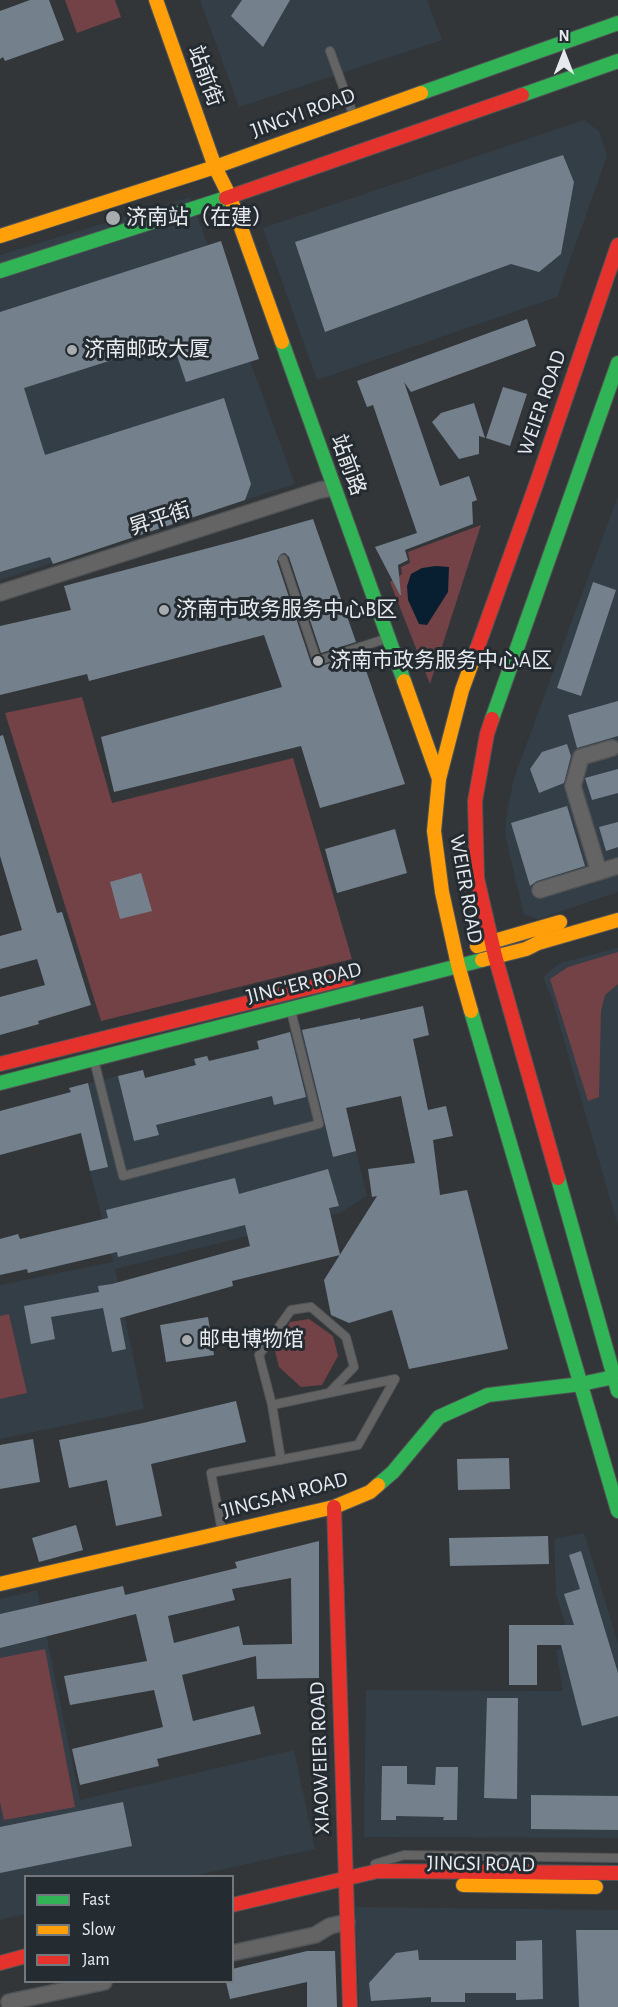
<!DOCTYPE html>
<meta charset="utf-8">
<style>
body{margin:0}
#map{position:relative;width:618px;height:2007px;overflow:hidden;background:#323639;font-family:"Alegreya Sans",sans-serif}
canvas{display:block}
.legend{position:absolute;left:24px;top:1875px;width:210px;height:108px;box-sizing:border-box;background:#252c31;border:2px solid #73787d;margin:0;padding:8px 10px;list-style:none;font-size:18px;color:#e7ebef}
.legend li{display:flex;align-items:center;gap:12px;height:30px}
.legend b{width:30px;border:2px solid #73787d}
.north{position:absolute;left:534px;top:24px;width:60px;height:60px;-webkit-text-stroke:4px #252c31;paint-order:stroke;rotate:0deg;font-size:16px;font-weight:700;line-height:24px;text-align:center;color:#e7ebef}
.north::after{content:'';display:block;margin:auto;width:21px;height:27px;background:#e7ebef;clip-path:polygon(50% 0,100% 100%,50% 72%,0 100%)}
</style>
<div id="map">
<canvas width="618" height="2007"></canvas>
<ul class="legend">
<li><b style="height:8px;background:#30b455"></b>Fast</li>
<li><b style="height:8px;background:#ff9f0a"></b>Slow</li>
<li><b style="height:8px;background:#e5322d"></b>Jam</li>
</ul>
<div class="north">N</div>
</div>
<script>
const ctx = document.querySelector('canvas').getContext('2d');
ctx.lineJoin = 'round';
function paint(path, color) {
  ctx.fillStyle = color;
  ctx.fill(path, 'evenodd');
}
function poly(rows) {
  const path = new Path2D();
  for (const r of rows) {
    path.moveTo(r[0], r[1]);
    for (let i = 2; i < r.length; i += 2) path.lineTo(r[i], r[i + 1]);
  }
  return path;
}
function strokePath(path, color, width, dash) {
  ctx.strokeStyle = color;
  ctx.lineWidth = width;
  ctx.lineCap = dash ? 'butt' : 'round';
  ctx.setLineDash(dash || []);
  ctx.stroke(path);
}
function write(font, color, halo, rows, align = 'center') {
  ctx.font = font + ' "Alegreya Sans","Noto Sans SC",sans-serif';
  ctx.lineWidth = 6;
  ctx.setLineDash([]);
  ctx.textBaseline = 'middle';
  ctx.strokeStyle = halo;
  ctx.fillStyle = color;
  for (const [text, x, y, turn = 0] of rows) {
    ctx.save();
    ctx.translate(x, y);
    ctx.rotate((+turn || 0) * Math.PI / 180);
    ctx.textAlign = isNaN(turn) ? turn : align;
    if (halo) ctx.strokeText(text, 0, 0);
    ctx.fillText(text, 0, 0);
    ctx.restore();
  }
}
paint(poly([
 [200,0,427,0,442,40,239,107],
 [584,120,599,131,607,156,557,297,317,380,263,228],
 [190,197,295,484,0,580,0,255],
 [618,496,618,892,538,919,524,915,505,835,507,812,514,778],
 [618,948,618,1226,552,999,543,977,560,963],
 [326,1024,367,1196,340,1213,115,1269,144,1409,0,1439,0,1285,113,1262,69,1088,125,1074,126,1076,139,1073,138,1071,143,1070,145,1078,195,1066,194,1059,207,1056,209,1061,259,1049,257,1041,276,1039,276,1036],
 [584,1533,618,1643,618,1838,364,1837,366,1690,563,1691,556,1650,571,1644,556,1594,554,1539],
 [37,1590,80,1800,294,1750,315,1849,193,1876,26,1876,25,1914,0,1920,0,1599],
 [355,1907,618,1910,618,2007,359,2007]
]), '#333e47');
paint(poly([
 [65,0,115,0,121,17,77,33],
 [481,525,430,684,390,582,402,574,401,567,410,563,408,552],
 [82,697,112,803,293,758,352,959,101,1021,5,713],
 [618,952,618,984,605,995,601,1011,599,1097,588,1101,550,979,568,967],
 [9,1314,27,1393,0,1399,0,1316],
 [309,1319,333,1336,338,1356,322,1385,301,1387,279,1367,275,1351,290,1322],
 [45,1649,75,1807,4,1820,0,1802,0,1658]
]), '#734246');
paint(poly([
 [436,566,449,567,448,592,427,625,419,624,408,600,407,586,411,574,422,568]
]), '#081f31');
paint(poly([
 [30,0,49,0,64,40,5,61,3,57,0,59,0,11],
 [242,0,290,0,263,47,231,16],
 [563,155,574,182,561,254,539,272,511,264,325,332,295,242],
 [221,241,259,359,186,382,172,341,24,388,45,455,224,398,251,484,245,500,53,564,50,557,0,572,0,312],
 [527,319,536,346,411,392,404,382,440,486,469,476,477,500,472,502,473,524,405,550,408,560,398,565,401,595,400,595,375,547,417,533,373,405,367,407,357,381],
 [503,387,527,394,510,446,486,438],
 [474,403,485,438,479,436,479,454,459,459,432,422,441,413],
 [313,519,356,642,321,653,289,557,285,553,281,554,277,561,311,663,313,666,319,667,360,653,405,784,320,808,301,746,114,792,101,737,282,687,264,635,89,681,87,674,0,695,0,626,71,610,64,586,239,540],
 [593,582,616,590,581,696,557,688],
 [618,701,618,736,577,748,568,715],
 [3,735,57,913,62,912,91,1005,38,1021,39,1024,0,1035,0,997,45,985,37,959,0,969,0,936,22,930,0,856,0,736],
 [567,744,571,756,564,783,539,793,530,769,542,752],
 [618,769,618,793,592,800,585,778],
 [567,806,585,866,537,881,530,886,511,823],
 [618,822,618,847,606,851,599,827],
 [395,829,407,873,337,893,325,849],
 [141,873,152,911,120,919,110,882],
 [423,1006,429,1035,413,1039,428,1110,446,1106,453,1136,433,1140,440,1195,467,1190,508,1349,409,1369,392,1310,349,1323,331,1315,324,1280,377,1196,372,1197,368,1169,415,1163,401,1096,346,1108,356,1151,333,1157,302,1030,360,1018,360,1020],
 [290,1032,306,1097,274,1105,272,1096,156,1125,159,1135,134,1141,118,1076,143,1070,145,1078,196,1065,194,1059,207,1056,209,1061,259,1049,257,1041],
 [88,1083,108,1167,90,1171,81,1133,0,1155,0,1111,71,1092,69,1088],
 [328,1169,339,1206,329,1208,340,1255,232,1281,233,1286,120,1318,126,1349,112,1352,103,1308,51,1317,55,1339,31,1344,24,1306,99,1292,98,1286,112,1284,250,1246,245,1225,118,1257,117,1252,28,1273,27,1269,0,1275,0,1239,18,1234,20,1239,108,1218,106,1210,235,1178,239,1194],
 [208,1317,214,1355,166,1362,160,1325],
 [236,1401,246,1442,151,1464,162,1516,116,1526,107,1480,69,1488,59,1440,143,1423],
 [33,1439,40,1482,0,1489,0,1445],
 [509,1458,510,1489,458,1490,457,1459],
 [76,1525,83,1550,39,1562,32,1538],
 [548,1536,549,1564,450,1566,449,1538],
 [319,1541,319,1678,257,1679,256,1656,182,1675,193,1721,254,1706,261,1734,157,1759,159,1766,80,1785,72,1749,163,1727,154,1690,70,1705,64,1676,147,1661,136,1614,0,1648,0,1614,123,1586,125,1595,237,1568,235,1562],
 [291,1578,292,1644,243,1645,239,1626,174,1643,168,1616,235,1600,232,1589],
 [581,1551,618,1673,618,1716,582,1726,561,1645,537,1645,537,1685,509,1685,509,1625,574,1625,564,1594,580,1589,569,1555],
 [487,1698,518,1698,517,1799,484,1798],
 [382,1766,407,1766,407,1784,435,1785,436,1767,458,1767,457,1820,443,1820,444,1817,396,1816,396,1820,381,1820],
 [531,1795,618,1796,618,1830,531,1829],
 [123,1802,132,1846,0,1873,0,1827],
 [576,1930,618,1930,618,2007,579,2007],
 [542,1940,543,1999,516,2000,516,1993,465,1993,465,2002,431,2002,431,1997,371,2001,369,1983,396,1953,418,1950,419,1960,516,1960,516,1941],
 [307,1951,335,1951,337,2007,307,2007,307,1982,230,1999,226,1982,232,1982,232,1969]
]), '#74818d');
const lane = poly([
 [330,51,353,114],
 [283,559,317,661,388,638],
 [94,1060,123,1176,319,1124,291,1011],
 [281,1460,272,1405,259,1355,291,1310,311,1307,346,1337,354,1367,329,1393],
 [222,1531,211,1473,358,1445,395,1379,272,1405],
 [375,1864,404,1855,618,1858]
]);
const street = poly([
 [0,593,320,490,333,488],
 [599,872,573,786,581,757,612,748],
 [540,890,618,866],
 [232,1953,315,1935,330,1926,347,1922],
 [10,2007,9,2002,104,1982]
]);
const fast = poly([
 [421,93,618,23],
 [522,95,618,61],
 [0,271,226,198],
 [282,342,404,681],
 [492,719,618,363],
 [471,1011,618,1511],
 [0,1083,482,960],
 [558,1178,618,1391],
 [378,1485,393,1472,439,1417,488,1395,581,1384,618,1376]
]);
const slow = poly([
 [156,0,215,167,230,197,282,342],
 [0,236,215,167,421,93],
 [404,681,439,779],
 [477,946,560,922],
 [482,960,526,949,538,943,618,920],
 [471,1011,458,965,442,892,434,831,439,779,462,690,477,649],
 [0,1584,334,1507,370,1492,378,1485],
 [463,1885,596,1887]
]);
const jam = poly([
 [226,198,522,95],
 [477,649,537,482,618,245],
 [492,719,487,734,475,801,477,878,495,956,558,1178],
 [0,1064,348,978],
 [334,1507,350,2007],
 [232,1905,378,1871,618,1873],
 [0,1963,26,1956]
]);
strokePath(lane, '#505355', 10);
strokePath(street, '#505355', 18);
strokePath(fast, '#505355', 16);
strokePath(slow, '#505355', 16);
strokePath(jam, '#505355', 16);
strokePath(lane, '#646464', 8);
strokePath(street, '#646464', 15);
strokePath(fast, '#30b455', 14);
strokePath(slow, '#ff9f0a', 14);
strokePath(jam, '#e5322d', 14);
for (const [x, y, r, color] of [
 [113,218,8,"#a8acaf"],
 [72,350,6,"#a8acaf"],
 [164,610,6,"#a8acaf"],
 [318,661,6,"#a8acaf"],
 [187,1340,6,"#a8acaf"]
]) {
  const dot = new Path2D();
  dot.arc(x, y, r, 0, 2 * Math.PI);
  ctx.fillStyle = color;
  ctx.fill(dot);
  strokePath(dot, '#252c31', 2);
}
write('21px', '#e7ebef', '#252c31', [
 ["站前街",205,76,70],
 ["JINGYI ROAD",303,113,-20],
 ["WEIER ROAD",542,403,-71],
 ["站前路",348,465,70],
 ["昇平街",160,519,-18],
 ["WEIER ROAD",466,889,80],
 ["JING'ER ROAD",304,983,-14],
 ["JINGSAN ROAD",285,1495,-15],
 ["XIAOWEIER ROAD",320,1758,-92],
 ["JINGSI ROAD",481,1864,1]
]);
write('21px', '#e7ebef', '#252c31', [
 ["济南站（在建）",126,218],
 ["济南邮政大厦",84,350],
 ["济南市政务服务中心B区",176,610],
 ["济南市政务服务中心A区",330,661],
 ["邮电博物馆",199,1340]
], 'left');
</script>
